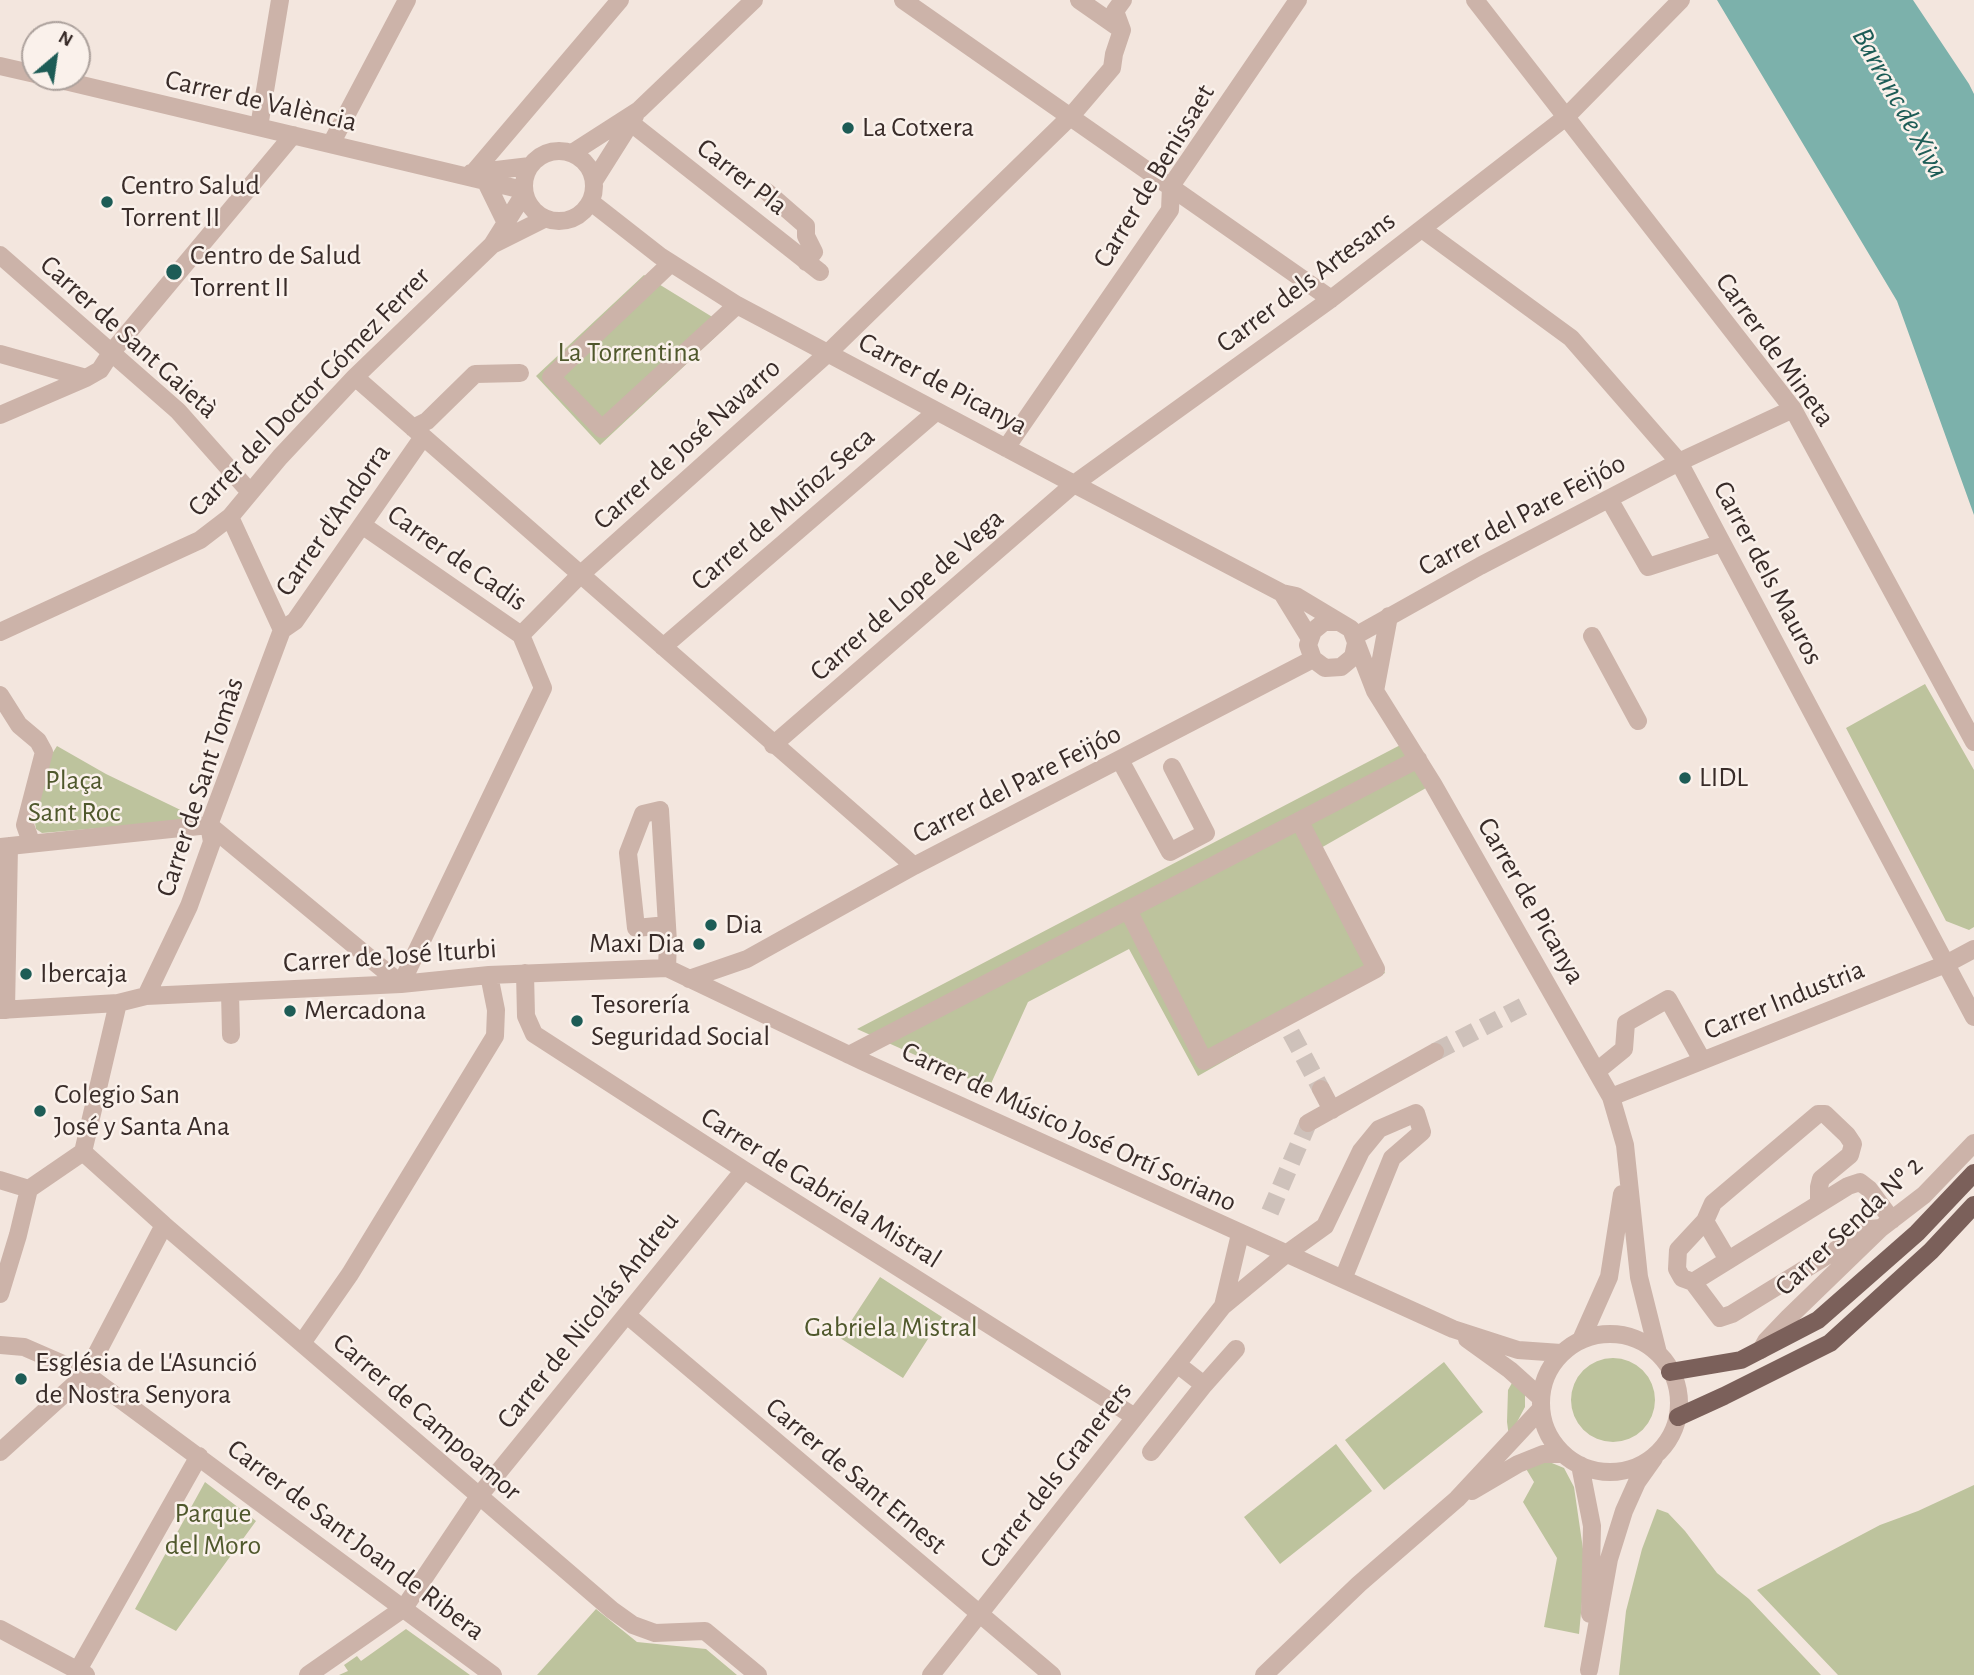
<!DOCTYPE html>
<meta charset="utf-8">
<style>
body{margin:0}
#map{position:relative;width:1974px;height:1675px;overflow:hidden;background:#f3e6de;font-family:"Alegreya Sans",sans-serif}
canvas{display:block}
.north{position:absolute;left:21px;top:21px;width:70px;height:70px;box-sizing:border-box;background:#faf1eb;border:2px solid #ada29d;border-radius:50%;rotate:29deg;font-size:19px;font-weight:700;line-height:28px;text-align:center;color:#392c29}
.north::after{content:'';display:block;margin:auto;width:24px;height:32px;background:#1d5c56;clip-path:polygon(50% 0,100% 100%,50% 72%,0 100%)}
</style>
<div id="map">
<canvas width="1974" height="1675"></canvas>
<div class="north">N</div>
</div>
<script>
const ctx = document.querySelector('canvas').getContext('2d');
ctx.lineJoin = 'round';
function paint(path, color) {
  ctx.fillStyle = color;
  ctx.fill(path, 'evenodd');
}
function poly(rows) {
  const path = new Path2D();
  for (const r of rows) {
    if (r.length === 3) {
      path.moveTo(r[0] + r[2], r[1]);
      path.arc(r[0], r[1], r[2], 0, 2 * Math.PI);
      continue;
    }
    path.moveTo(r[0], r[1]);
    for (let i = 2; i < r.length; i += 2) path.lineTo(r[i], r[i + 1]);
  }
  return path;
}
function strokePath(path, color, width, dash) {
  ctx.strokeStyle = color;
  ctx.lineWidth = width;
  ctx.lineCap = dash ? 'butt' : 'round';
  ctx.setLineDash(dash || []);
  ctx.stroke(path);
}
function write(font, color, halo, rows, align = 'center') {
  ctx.font = font + ' "Alegreya Sans",sans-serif';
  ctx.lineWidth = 5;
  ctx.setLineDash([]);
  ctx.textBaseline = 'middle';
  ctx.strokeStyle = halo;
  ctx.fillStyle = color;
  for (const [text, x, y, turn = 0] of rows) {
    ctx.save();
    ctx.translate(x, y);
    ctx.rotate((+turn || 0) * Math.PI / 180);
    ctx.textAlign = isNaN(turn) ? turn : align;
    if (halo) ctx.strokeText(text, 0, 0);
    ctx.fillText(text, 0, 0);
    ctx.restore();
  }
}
paint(poly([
 [644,275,727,326,600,445,536,376],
 [1925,684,1974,770,1974,927,1969,930,1946,921,1846,728],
 [1408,741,1433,784,1319,849,1385,973,1309,1013,1198,1076,1129,949,1028,1002,989,1088,857,1029],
 [57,746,106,774,193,816,193,820,42,833,36,829,34,817,50,757],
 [880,1277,942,1317,903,1378,840,1338],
 [1613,1400,42],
 [1444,1362,1483,1412,1384,1490,1345,1440],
 [1512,1383,1525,1393,1525,1407,1509,1437,1507,1422,1508,1390],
 [1336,1444,1372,1491,1280,1564,1244,1517],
 [1547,1461,1564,1468,1574,1487,1583,1549,1583,1591,1579,1634,1544,1627,1557,1558,1523,1502,1534,1482,1525,1467],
 [205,1482,256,1521,176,1631,135,1609],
 [1974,1485,1974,1675,1838,1675,1757,1590,1880,1525,1918,1511],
 [1657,1509,1668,1513,1685,1531,1717,1573,1749,1599,1821,1675,1619,1675,1626,1611,1642,1549],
 [596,1609,637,1642,706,1649,737,1675,537,1675],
 [406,1629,470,1675,339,1675,348,1671,344,1665,357,1656,361,1661]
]), '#bdc39d');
paint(poly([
 [1717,0,1913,0,1969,84,1974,94,1974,515,1897,301]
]), '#7cb1ab');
strokePath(poly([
 [1291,1033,1321,1089],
 [1435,1052,1530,1003],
 [1270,1212,1308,1123]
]), '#cec1ba', 18, [18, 9]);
strokePath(poly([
 [903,0,1331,299],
 [1079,0,1122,30],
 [1475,0,1793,409,1974,742],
 [0,66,35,74],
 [48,77,523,190],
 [631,123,820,272],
 [259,127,280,0],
 [331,144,407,0],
 [559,186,35],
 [572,153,639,110,754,0],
 [471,173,530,166],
 [473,173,620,0],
 [485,180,506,223],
 [594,181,635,116],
 [767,192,806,226,806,236,814,252,806,262],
 [591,202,660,256,737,305,1074,484,1282,593,1296,596,1351,629,1375,691,1433,784,1611,1097,1625,1145,1639,1277,1658,1353],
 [1422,229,1571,338,1679,462,1974,1017],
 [492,245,544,219],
 [0,255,178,411,249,491],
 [671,263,551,377,602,429,737,305],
 [0,354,86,378],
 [355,377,914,866],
 [0,415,86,378,100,370,111,353,293,135],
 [413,428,427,421,475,374,520,373],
 [1006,448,1170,210,1171,186,1298,0],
 [1609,499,1648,567,1722,543],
 [362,525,521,635],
 [1282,593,1309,637],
 [1339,622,1324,622,1313,631,1308,645,1313,659,1325,668,1341,667,1353,657,1356,643],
 [282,630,295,621,423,437],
 [0,632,200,540,230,517,280,457,355,377,492,245,524,194],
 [1355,636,1480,566,1679,462,1793,409],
 [1592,636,1638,721],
 [663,647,937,411],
 [1375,691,1389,616],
 [0,695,19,725,38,741,44,752,25,825,31,842],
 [773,745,1074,484,1331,299,1566,117,1681,0],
 [1120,760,1170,852,1206,833,1172,767],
 [0,847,209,825,401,984,543,688,521,635,580,575,828,353,1071,116,1112,68,1114,54,1122,30,1115,11,1123,0],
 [1129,912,1204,1061,1376,969,1300,822],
 [667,925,636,928,628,853,643,814,660,810,668,942,667,968],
 [525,973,526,1016,534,1034,744,1170,1135,1417],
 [689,979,747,959,914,866,1313,659],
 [230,992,231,1035],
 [146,996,189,906,212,842,209,825,282,630,230,517],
 [0,1010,118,1003,146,996,401,984,489,975,667,968,864,1062,1453,1329,1518,1350,1561,1353],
 [6,1010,9,846],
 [849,1055,1418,759],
 [1597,1071,1624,1049,1626,1023,1668,999,1702,1060],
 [1321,1089,1332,1110],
 [1611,1097,1946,964,1974,949],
 [1308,1123,1435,1052],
 [83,1152,164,1225,612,1610,633,1625,655,1633,705,1631,758,1675],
 [0,1180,29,1189],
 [1705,1221,1713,1203,1818,1114,1825,1114,1847,1135,1853,1144,1850,1155,1821,1179,1819,1187,1819,1204],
 [1881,1228,1870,1229,1732,1314,1720,1318,1693,1282,1848,1186,1860,1182,1869,1189,1892,1220],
 [1693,1282,1682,1278,1677,1269,1678,1250,1705,1221,1728,1260],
 [0,1294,18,1235,29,1189,83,1152,118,1003],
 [1223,1306,1240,1234],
 [627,1315,1052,1675],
 [1610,1403,69],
 [1467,1339,1510,1370,1540,1397],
 [1581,1340,1609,1277,1622,1194],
 [302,1343,350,1274,495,1036,496,1010,489,975],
 [0,1345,24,1347,86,1374,493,1675],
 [1761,1350,1766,1341,1788,1318,1881,1228,1924,1195,1974,1143],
 [1177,1364,1204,1385],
 [0,1452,86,1374,164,1225],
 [1151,1452,1204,1385,1236,1349],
 [1580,1465,1592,1526,1590,1614],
 [1472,1491,1518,1464,1543,1454,1563,1454],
 [0,1629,86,1675],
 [78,1670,199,1456],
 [1589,1670,1609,1559,1624,1511,1637,1482,1654,1458],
 [308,1675,404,1608,479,1496,744,1170],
 [931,1675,1223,1306,1286,1254,1325,1226,1361,1151,1379,1129,1416,1113,1422,1132,1392,1158,1343,1279],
 [1264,1675,1359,1584,1457,1499,1540,1410]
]), '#ccb3a9', 18);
strokePath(poly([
 [1670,1372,1741,1360,1818,1320,1917,1233,1974,1173],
 [1678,1417,1724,1396,1830,1343,1931,1251,1974,1205]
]), '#7b605a', 18);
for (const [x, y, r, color] of [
 [848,128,7,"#1d5c56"],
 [107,202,7,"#1d5c56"],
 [174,272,9,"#1d5c56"],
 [1685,778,7,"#1d5c56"],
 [711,925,7,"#1d5c56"],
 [699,944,7,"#1d5c56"],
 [26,974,7,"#1d5c56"],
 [290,1011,7,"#1d5c56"],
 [577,1021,7,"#1d5c56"],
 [40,1111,7,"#1d5c56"],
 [21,1379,7,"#1d5c56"]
]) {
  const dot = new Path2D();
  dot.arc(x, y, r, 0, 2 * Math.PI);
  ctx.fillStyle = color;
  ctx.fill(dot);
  strokePath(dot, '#faf1eb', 2.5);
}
write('28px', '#392c29', '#faf1eb', [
 ["Carrer de València",261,101,13],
 ["Carrer de Benissaet",1154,176,-59],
 ["Carrer Pla",742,177,38],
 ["Carrer dels Artesans",1306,282,-37],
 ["Carrer de Sant Gaietà",129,337,42],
 ["Carrer de Mineta",1775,350,54],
 ["Carrer de Picanya",943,384,28],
 ["Carrer del Doctor Gómez Ferrer",309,392,-46],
 ["Carrer de José Navarro",687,444,-42],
 ["Carrer de Muñoz Seca",783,509,-41],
 ["Carrer del Pare Feijóo",1522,515,-28],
 ["Carrer d'Andorra",333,520,-55],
 ["Carrer de Cadis",457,558,35],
 ["Carrer dels Mauros",1768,573,62],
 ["Carrer de Lope de Vega",907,595,-41],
 ["Carrer del Pare Feijóo",1017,784,-27],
 ["Carrer de Sant Tomàs",200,787,-72],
 ["Carrer de Picanya",1531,901,60],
 ["Carrer de José Iturbi",390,956,-4],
 ["Carrer Industria",1784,1000,-22],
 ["Carrer de Músico José Ortí Soriano",1069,1127,25],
 ["Carrer de Gabriela Mistral",821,1188,32],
 ["Carrer Senda Nº 2",1849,1226,-43],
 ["Carrer de Nicolás Andreu",588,1320,-51],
 ["Carrer de Campoamor",427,1417,41],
 ["Carrer dels Granerers",1056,1475,-52],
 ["Carrer de Sant Ernest",856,1476,40],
 ["Carrer de Sant Joan de Ribera",356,1540,37]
]);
write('28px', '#392c29', '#faf1eb', [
 ["La Cotxera",862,128],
 ["Centro Salud",121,186],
 ["Torrent II",121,218],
 ["Centro de Salud",190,256],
 ["Torrent II",190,288],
 ["LIDL",1699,778],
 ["Dia",725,925],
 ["Maxi Dia",685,944,"right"],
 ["Ibercaja",40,974],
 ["Tesorería",591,1005],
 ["Seguridad Social",591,1037],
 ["Mercadona",304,1011],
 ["Colegio San",54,1095],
 ["José y Santa Ana",54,1127],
 ["Església de L'Asunció",35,1363],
 ["de Nostra Senyora",35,1395]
], 'left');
write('28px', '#4f582c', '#faf1eb', [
 ["La Torrentina",629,353],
 ["Plaça",74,781],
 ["Sant Roc",74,813],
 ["Gabriela Mistral",891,1328],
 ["Parque",213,1514],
 ["del Moro",213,1546]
]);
write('italic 30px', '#1d5c56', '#faf1eb', [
 ["Barranc de Xiva",1900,103,61]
]);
</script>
